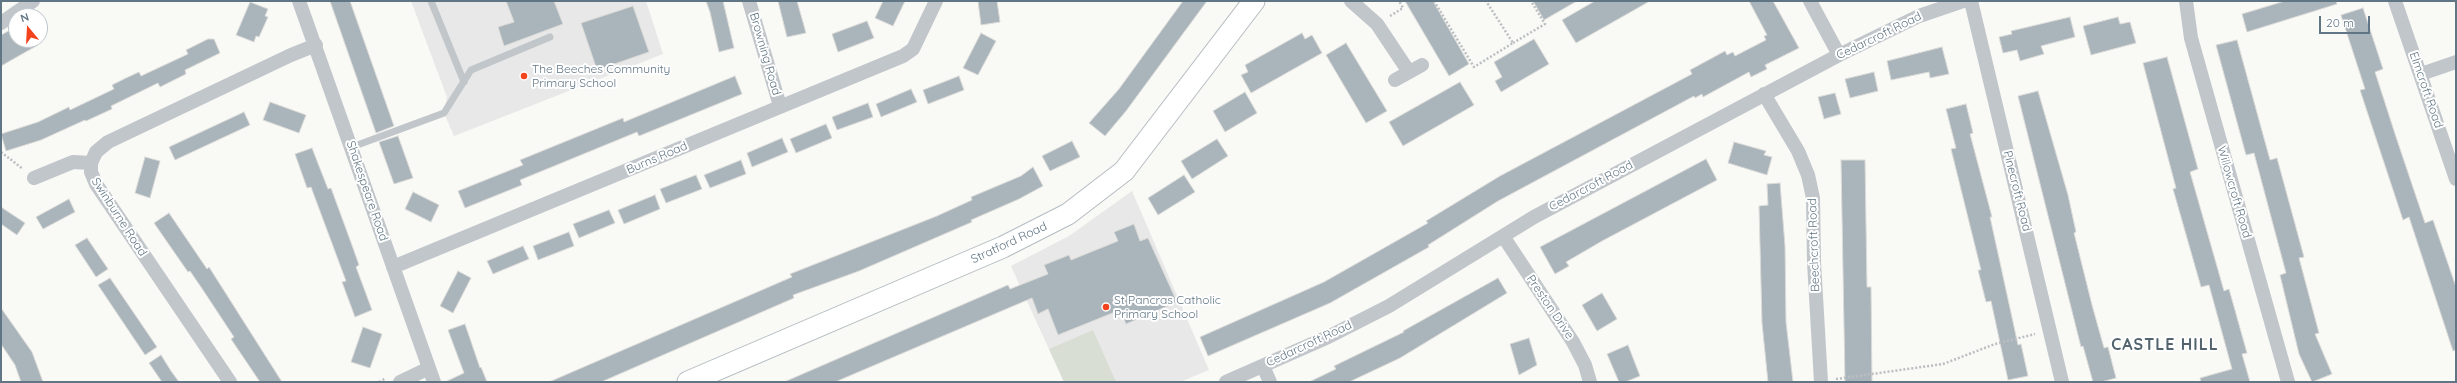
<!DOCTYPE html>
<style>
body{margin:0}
#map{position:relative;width:2457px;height:383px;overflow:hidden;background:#f9f9f6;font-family:Quicksand,sans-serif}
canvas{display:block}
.frame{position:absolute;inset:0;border:2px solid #617684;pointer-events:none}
.north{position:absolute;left:8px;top:8px;width:40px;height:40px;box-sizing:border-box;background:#fff;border:1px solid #c0c8ce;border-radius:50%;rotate:342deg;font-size:11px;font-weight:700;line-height:16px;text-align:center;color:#617684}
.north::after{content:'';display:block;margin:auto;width:14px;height:18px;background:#f3431c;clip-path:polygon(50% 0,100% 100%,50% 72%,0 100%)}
.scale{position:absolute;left:2319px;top:16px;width:51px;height:18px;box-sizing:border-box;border:2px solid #617684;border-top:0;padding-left:5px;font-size:12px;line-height:14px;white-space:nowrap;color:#617684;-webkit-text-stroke:3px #fff;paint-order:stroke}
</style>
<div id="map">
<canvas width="2457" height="383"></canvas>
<div class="frame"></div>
<div class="north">N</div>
<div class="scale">20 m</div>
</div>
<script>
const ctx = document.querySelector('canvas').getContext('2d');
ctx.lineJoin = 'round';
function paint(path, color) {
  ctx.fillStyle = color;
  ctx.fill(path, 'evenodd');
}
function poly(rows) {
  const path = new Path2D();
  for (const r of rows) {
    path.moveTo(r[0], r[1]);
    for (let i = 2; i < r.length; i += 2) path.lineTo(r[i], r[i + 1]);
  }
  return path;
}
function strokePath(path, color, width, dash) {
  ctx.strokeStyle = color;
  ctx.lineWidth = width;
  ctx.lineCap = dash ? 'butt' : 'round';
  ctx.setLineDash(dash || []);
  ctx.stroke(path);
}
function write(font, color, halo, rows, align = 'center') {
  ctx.font = font + ' Quicksand,sans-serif';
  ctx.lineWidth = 4;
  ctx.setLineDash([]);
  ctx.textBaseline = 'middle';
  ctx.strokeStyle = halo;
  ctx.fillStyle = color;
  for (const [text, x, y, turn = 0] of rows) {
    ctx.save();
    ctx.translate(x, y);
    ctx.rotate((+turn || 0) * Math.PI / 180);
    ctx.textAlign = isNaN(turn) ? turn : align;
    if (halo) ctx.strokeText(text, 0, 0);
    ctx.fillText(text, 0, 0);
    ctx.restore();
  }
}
paint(poly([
 [411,1,646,1,663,54,454,136,444,113,447,97],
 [1132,191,1209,370,1180,382,1064,382,1011,266,1069,236]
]), '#e7e8e7');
paint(poly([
 [1093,330,1116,382,1064,382,1049,349]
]), '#d9ded5');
const building = poly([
 [330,1,350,1,394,126,376,133,330,1],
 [506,1,554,1,563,24,504,46,498,27,514,22,506,1],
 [706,1,723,1,734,48,719,52,710,12,706,1],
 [778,1,797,1,806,33,787,37,778,1],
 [883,1,905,1,893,26,875,18,883,1],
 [978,1,997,1,1000,22,981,25,978,1],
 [1183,1,1207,1,1126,111,1105,136,1089,123,1119,89,1183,1],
 [1405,1,1433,1,1469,64,1449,76,1405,1],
 [1533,1,1577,1,1544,20,1533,1],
 [1595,1,1650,1,1576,43,1562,20,1595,1],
 [1749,1,1773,1,1799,48,1765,65,1767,69,1751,77,1749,72,1703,97,1702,94,1695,98,1694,96,1498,201,1428,245,1429,247,1330,303,1208,356,1200,337,1324,282,1428,223,1426,221,1500,176,1692,74,1690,70,1725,51,1727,55,1733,52,1735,56,1766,40,1764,36,1767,35,1749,1],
 [2285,1,2336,1,2337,4,2247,32,2242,14,2285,1],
 [250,2,268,9,265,16,268,17,259,37,256,36,254,42,236,35,250,2],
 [633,6,649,52,597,70,581,23,633,6],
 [2363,8,2383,69,2375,72,2396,137,2425,223,2433,220,2456,287,2456,350,2453,351,2409,217,2403,220,2360,90,2365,89,2341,15,2363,8],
 [2070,17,2075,37,2041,46,2044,54,2020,61,2017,50,2003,53,1999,37,2012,34,2011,31,2070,17],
 [2118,17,2120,24,2130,22,2136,43,2091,55,2083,26,2118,17],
 [867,21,874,38,838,52,832,34,867,21],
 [16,27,16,40,37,40,38,45,1,66,1,35,16,27],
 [981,33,996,41,978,75,963,68,981,33],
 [1302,33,1305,39,1312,35,1322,53,1251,93,1241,75,1248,72,1245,65,1302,33],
 [208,39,214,39,220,53,185,70,186,74,160,87,158,83,111,106,112,109,86,121,85,120,41,140,6,151,1,134,38,122,69,107,70,110,114,89,112,85,126,78,139,72,141,76,188,54,186,50,208,39],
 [1534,39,1549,64,1501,92,1495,81,1502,77,1494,62,1534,39],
 [2237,40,2270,160,2277,158,2304,257,2299,258,2319,333,2315,334,2332,374,2312,382,2299,354,2280,275,2286,273,2254,153,2246,155,2216,45,2237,40],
 [1346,43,1387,111,1366,123,1326,55,1346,43],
 [1942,47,1949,74,1930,78,1929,72,1891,80,1887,61,1942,47],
 [2167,57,2198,169,2190,172,2224,291,2229,289,2247,353,2242,354,2250,382,2201,382,2200,378,2232,369,2209,285,2201,287,2173,189,2176,188,2143,63,2167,57],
 [1874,72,1878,91,1850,98,1845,79,1874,72],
 [735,76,742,94,639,136,637,132,520,180,522,185,465,208,458,191,523,165,520,160,623,118,624,122,735,76],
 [959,76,964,90,928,104,923,90,959,76],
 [1460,82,1474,105,1403,146,1389,122,1460,82],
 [911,89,917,102,881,117,876,104,911,89],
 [2038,91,2068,195,2076,232,2074,233,2092,305,2104,348,2108,347,2116,378,2101,382,2093,382,2083,346,2081,347,2018,96,2038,91],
 [1245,92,1257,113,1225,132,1213,111,1245,92],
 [1835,93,1841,114,1824,119,1818,97,1835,93],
 [270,102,306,115,299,133,263,120,270,102],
 [868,103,873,117,837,130,832,117,868,103],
 [1966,104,1973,133,1970,134,1992,217,1990,217,1999,258,2018,345,2021,344,2028,376,2008,380,1991,301,1986,302,1978,270,1981,270,1951,149,1956,148,1946,109,1966,104],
 [244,112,250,125,175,160,169,147,244,112],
 [826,124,832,138,796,153,790,139,826,124],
 [398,136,413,178,394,184,379,142,398,136],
 [782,138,788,152,752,167,747,153,782,138],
 [1217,139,1228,156,1192,179,1181,161,1217,139],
 [1072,141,1080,157,1050,171,1042,156,1072,141],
 [1734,142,1766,151,1764,155,1772,157,1767,175,1728,163,1734,142],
 [312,148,328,189,331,188,353,248,359,265,356,267,372,310,355,317,342,282,346,281,311,187,307,188,295,154,312,148],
 [145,157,160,161,150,198,135,193,145,157],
 [1706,159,1717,180,1602,241,1566,262,1569,266,1555,274,1540,247,1706,159],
 [741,160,746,174,710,188,704,175,741,160],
 [1841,160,1865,160,1867,287,1871,287,1872,382,1845,382,1841,160],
 [1033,167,1043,186,1019,199,971,220,972,222,859,271,793,295,794,298,601,382,549,382,792,277,790,274,937,216,972,200,971,197,1021,176,1033,167],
 [696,175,702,189,666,203,660,189,696,175],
 [1184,175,1195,192,1158,215,1148,198,1184,175],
 [1780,183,1785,246,1786,322,1793,382,1768,382,1762,323,1759,206,1768,205,1767,184,1780,183],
 [413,192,439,205,431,222,405,209,413,192],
 [655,195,660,209,624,224,618,210,655,195],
 [69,199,75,212,43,229,36,217,69,199],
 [1,207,25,223,17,235,1,224,1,207],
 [609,210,615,223,579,238,573,224,609,210],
 [169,213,207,269,209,267,282,382,260,382,231,339,234,337,203,290,190,271,188,272,154,223,169,213],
 [1134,224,1140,241,1148,238,1177,302,1126,324,1120,310,1058,335,1048,309,1038,314,1032,298,835,382,784,382,1008,285,1010,289,1048,274,1044,265,1069,255,1071,260,1118,241,1114,232,1134,224],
 [569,232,574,246,538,260,533,246,569,232],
 [87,238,108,269,96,277,75,245,87,238],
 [523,246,529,259,493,274,487,261,523,246],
 [458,271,471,278,453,313,440,306,458,271],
 [110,278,157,347,145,355,98,285,110,278],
 [1498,278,1507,293,1400,358,1349,382,1309,382,1336,369,1334,366,1404,332,1403,331,1498,278],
 [1602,293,1617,319,1597,331,1582,305,1602,293],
 [1,308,32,352,43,382,21,382,15,365,1,344,1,308],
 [465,324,480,368,481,367,487,382,445,382,464,373,448,330,465,324],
 [363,327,382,334,370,368,351,362,363,327],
 [1529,338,1537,365,1519,375,1510,344,1529,338],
 [1628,345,1640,376,1625,382,1619,382,1607,354,1628,345],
 [161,355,171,371,179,382,162,382,149,363,161,355]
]);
paint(building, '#aab4bb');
strokePath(building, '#dbdbd8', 1);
const secondary = poly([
 [688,382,1003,247,1068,214,1124,171,1254,1]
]);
strokePath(secondary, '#b5bcc1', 23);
strokePath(poly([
 [1434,1,1474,67,1513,43,1486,1],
 [1390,16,1403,8,1399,1],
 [1513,43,1545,24,1531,1],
 [1,152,23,169],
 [1836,379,1943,364,1995,344,2035,334],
 [379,382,386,378]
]), '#bbbfc2', 2.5, [2, 2]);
strokePath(poly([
 [431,1,464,82],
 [352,147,444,113,471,70,550,37]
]), '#c1c6ca', 7);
strokePath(poly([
 [299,1,434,382],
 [749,1,780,106],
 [1351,1,1377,24,1409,72],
 [1810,1,1839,55],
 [1971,1,2062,382],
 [2186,1,2191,38,2288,382],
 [2395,1,2456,179],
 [1,23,33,1],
 [2421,74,2456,62],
 [1395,80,1422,65],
 [1764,94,1798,151,1808,175,1813,198,1814,262,1821,382],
 [34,178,73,162,91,163],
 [1503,236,1573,342,1585,365,1590,382],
 [393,267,903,56,913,49,936,1],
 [1263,366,1270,382],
 [230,382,96,184,91,172,91,163,96,152,108,142,291,55,316,45],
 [400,382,429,368],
 [1226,382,1328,337,1389,306,1534,217,1839,55,1919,16,1963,1]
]), '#c1c6ca', 14);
strokePath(secondary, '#fff', 21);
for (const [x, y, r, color] of [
 [524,76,4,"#f3431c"],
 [1106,307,4,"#f3431c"]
]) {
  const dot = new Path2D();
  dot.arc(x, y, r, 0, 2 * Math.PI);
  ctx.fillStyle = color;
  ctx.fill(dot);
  strokePath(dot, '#fff', 1.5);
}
write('12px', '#617684', '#fff', [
 ["Cedarcroft Road",1879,36,-26],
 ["Browning Road",765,54,74],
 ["Elmcroft Road",2426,90,71],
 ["Burns Road",657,158,-23],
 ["Cedarcroft Road",1591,186,-28],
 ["Shakespeare Road",367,191,71],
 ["Pinecroft Road",2017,191,76],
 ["Willowcroft Road",2234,192,74],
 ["Swinburne Road",119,217,57],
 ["Stratford Road",1009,243,-25],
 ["Beechcroft Road",1814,245,-92],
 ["Preston Drive",1550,307,56],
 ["Cedarcroft Road",1309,344,-25]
]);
write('12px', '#617684', '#fff', [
 ["The Beeches Community",532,69],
 ["Primary School",532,83],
 ["St Pancras Catholic",1114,300],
 ["Primary School",1114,314]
], 'left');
ctx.letterSpacing = '1px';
write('bold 16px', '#54646e', '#fff', [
 ["CASTLE HILL",2165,345]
]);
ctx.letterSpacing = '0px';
</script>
